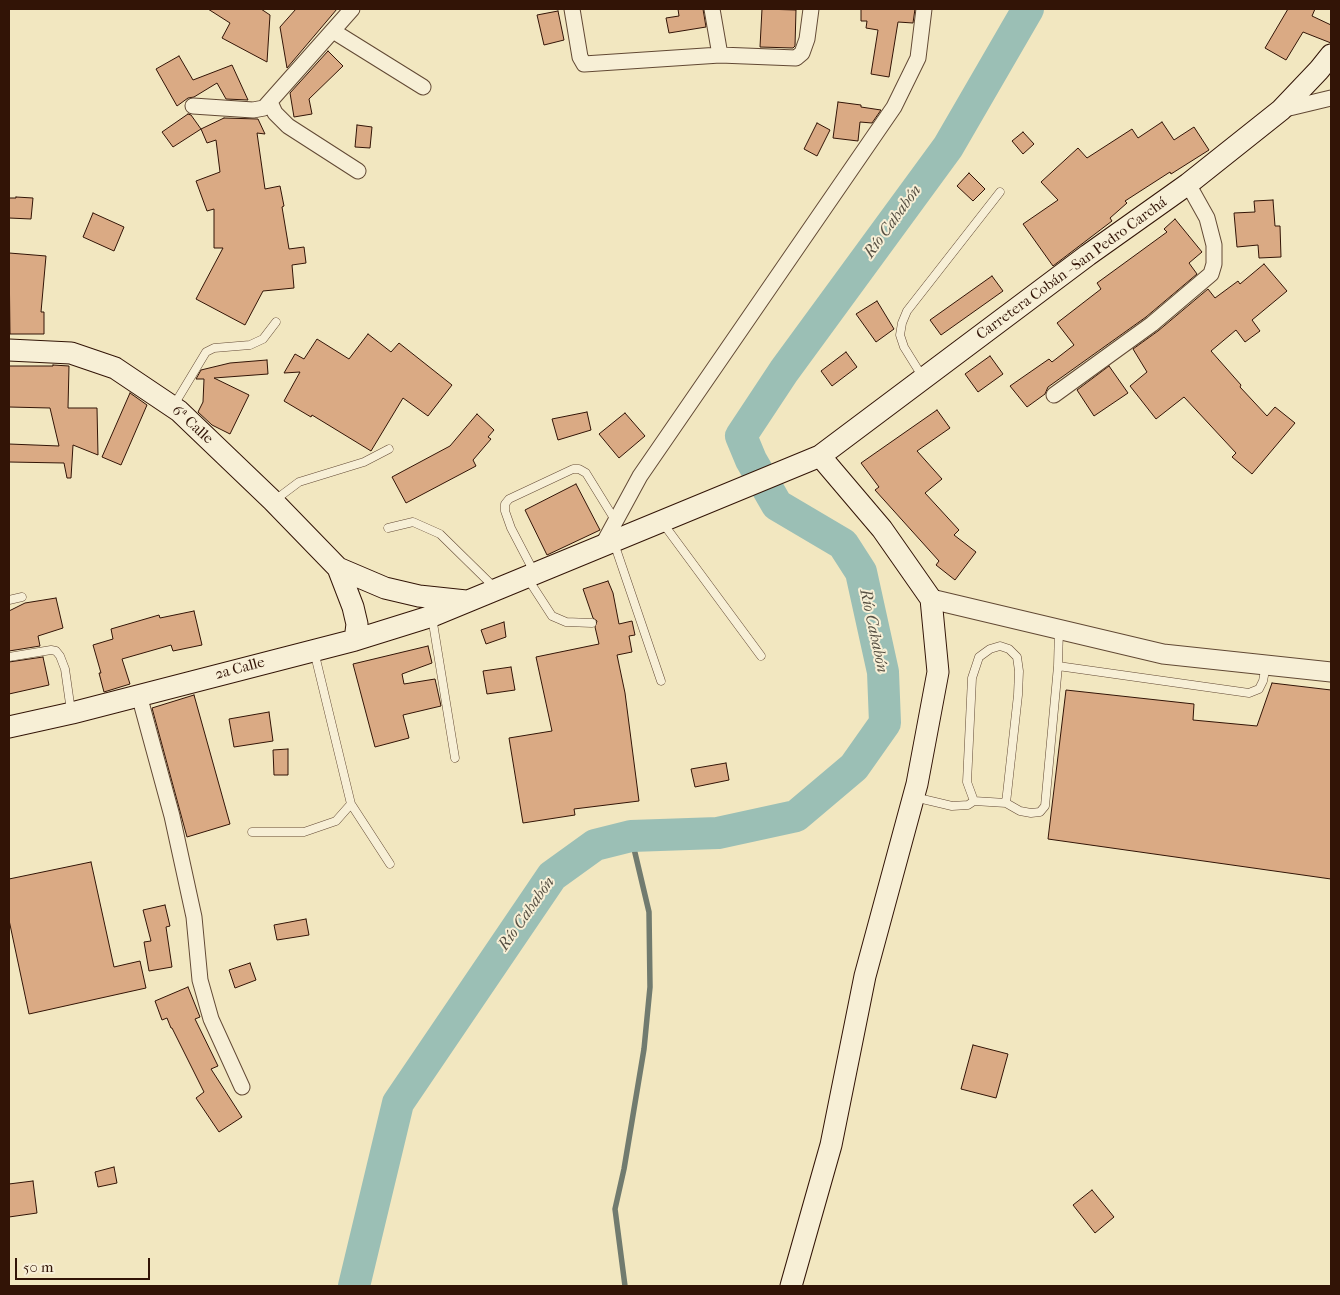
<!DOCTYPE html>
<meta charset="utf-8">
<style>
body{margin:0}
#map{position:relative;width:1340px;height:1295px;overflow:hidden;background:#f2e7c0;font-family:"IM FELL French Canon",serif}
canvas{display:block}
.frame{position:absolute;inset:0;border:10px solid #321406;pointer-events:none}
.scale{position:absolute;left:15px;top:1258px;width:135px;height:22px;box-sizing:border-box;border:2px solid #321406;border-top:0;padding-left:6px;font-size:15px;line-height:18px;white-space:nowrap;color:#321406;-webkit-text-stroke:4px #f7efd6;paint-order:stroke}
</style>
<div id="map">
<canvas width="1340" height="1295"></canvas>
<div class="frame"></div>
<div class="scale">50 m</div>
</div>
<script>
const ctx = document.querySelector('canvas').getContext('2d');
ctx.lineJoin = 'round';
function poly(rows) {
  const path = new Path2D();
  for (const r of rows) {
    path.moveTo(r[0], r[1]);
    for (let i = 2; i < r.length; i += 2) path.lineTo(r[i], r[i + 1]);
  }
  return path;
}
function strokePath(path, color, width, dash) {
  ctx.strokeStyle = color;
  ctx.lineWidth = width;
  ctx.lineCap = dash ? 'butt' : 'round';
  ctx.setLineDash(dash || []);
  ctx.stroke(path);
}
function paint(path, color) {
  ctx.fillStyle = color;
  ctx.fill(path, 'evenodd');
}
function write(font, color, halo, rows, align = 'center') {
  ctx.font = font + ' "IM FELL French Canon",serif';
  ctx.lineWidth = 4;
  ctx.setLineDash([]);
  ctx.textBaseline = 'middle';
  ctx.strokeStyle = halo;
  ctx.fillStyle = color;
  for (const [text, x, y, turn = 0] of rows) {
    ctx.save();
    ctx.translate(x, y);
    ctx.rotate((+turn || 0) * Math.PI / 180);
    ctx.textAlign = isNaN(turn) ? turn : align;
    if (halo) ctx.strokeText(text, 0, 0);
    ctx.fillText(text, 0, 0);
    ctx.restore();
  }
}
strokePath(poly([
 [625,1286,615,1209,624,1169,644,1049,650,987,649,912,631,836]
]), '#717b6f', 5.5);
strokePath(poly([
 [354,1286,398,1103,552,876,595,845,631,836,718,833,796,816,854,767,885,723,883,672,861,572,843,544,777,505,751,460,741,436,784,371,948,147,1028,9]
]), '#9bbfb5', 32);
const building = poly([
 [208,9,261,9,270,15,267,62,222,38,230,23,208,9],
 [296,9,337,9,287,68,280,27,296,9],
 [678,9,703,9,706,27,669,33,666,18,679,16,678,9],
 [762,9,796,10,795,46,793,48,760,47,762,9],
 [861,9,915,9,913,23,898,22,889,77,871,74,878,30,866,28,867,21,861,21,861,9],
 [1288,9,1315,9,1312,16,1331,25,1331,43,1303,32,1286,60,1265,48,1288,9],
 [558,11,564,40,544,45,537,15,558,11],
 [328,51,343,66,309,99,312,114,294,117,290,93,328,51],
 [179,56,193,80,232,65,248,100,226,99,217,83,194,97,188,98,177,106,156,69,179,56],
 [838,102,861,105,861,107,881,110,872,123,860,122,858,141,833,138,838,102],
 [188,114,191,115,201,129,173,147,162,132,188,114],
 [224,118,258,119,265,134,257,133,265,189,280,186,284,206,282,207,289,249,304,247,306,263,292,265,294,288,263,291,245,325,196,299,223,248,214,248,214,209,207,211,196,181,220,172,216,140,207,143,201,129,224,118],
 [1162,122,1174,140,1194,127,1209,150,1171,174,1170,172,1125,201,1127,203,1110,218,1112,221,1053,266,1023,224,1058,200,1041,182,1078,148,1087,158,1132,129,1138,138,1162,122],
 [817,123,830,130,817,156,804,149,817,123],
 [357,125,372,127,370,148,355,147,357,125],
 [1023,132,1034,144,1023,154,1012,141,1023,132],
 [969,173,985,189,973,201,957,186,969,173],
 [16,197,33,198,31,219,9,218,9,198,16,198,16,197],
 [1273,200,1275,226,1280,226,1281,257,1259,258,1258,245,1237,247,1234,213,1255,212,1254,201,1273,200],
 [93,213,124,227,114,251,83,237,93,213],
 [1175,219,1202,252,1189,263,1197,274,1146,317,1048,387,1045,394,1027,407,1010,386,1049,359,1052,362,1074,345,1057,323,1101,289,1097,283,1167,232,1164,229,1175,219],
 [9,253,46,256,41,312,44,312,44,334,10,334,9,253],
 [1264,264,1287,291,1252,320,1260,331,1245,342,1236,330,1211,351,1241,385,1240,387,1267,416,1275,407,1295,423,1252,474,1232,457,1236,453,1184,397,1156,419,1130,386,1147,372,1133,349,1158,331,1208,289,1215,298,1238,281,1240,284,1264,264],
 [992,276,1003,291,941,335,930,320,992,276],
 [877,301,894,329,876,342,856,314,877,301],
 [368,334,391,352,399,343,452,385,428,416,403,398,371,451,312,415,311,417,284,401,300,372,284,373,295,354,304,359,317,339,349,359,368,334],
 [846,352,857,367,832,386,821,371,846,352],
 [990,356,1003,374,978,392,965,374,990,356],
 [267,360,268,374,214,378,249,395,230,434,212,425,198,412,203,402,204,379,196,379,201,370,230,363,267,360],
 [53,365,69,366,68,408,97,408,98,455,73,445,71,478,67,478,64,463,9,462,9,444,59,446,50,408,9,407,9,366,53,366,53,365],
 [1109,366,1128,393,1094,416,1077,390,1109,366],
 [130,393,147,405,121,465,102,457,130,393],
 [937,410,950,428,917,451,942,479,925,493,959,530,954,535,976,552,955,580,936,565,939,561,875,490,879,487,861,463,937,410],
 [587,412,591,430,558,440,552,419,587,412],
 [625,413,645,436,619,458,599,434,625,413],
 [477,414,494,430,488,437,491,439,473,460,476,466,406,503,392,477,450,446,477,414],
 [576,484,600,530,547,555,525,510,576,484],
 [608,581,613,593,619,624,632,621,635,635,629,636,632,652,617,655,625,693,639,801,574,809,575,815,523,823,509,738,552,731,536,657,599,644,595,627,597,621,593,618,583,589,608,581],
 [56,598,63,628,38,636,40,646,9,651,9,611,25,603,56,598],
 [194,611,202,645,173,651,171,645,122,659,130,684,104,692,99,673,101,673,93,645,113,639,111,629,159,615,160,618,194,611],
 [504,622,506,637,486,644,481,630,504,622],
 [428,646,432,663,402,674,404,684,435,679,441,706,403,715,409,738,375,747,353,664,428,646],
 [43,657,49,685,9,694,9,662,43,657],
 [511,667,515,690,487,694,483,671,511,667],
 [1272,683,1331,690,1331,879,1048,839,1066,690,1194,704,1193,720,1257,726,1272,683],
 [194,695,230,824,187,837,152,708,194,695],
 [269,712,273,741,234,747,229,719,269,712],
 [288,749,288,775,274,775,273,750,288,749],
 [726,763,729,780,695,787,691,769,726,763],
 [91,862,114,967,140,961,146,988,29,1014,9,920,9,879,91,862],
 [165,905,170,926,166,927,172,967,149,971,144,942,151,941,143,910,165,905],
 [306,919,309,935,277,940,274,925,306,919],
 [250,963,256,980,235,988,229,970,250,963],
 [188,987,200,1017,195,1019,218,1066,211,1069,242,1117,219,1132,196,1098,204,1092,172,1028,171,1028,167,1018,162,1020,155,1001,188,987],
 [973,1045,1008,1054,996,1098,961,1089,973,1045],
 [114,1167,117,1183,98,1187,95,1172,114,1167],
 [33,1181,37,1213,9,1217,9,1184,33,1181],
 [1092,1190,1114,1217,1095,1233,1073,1205,1092,1190]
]);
paint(building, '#daaa84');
strokePath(building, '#321406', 1);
const service = poly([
 [922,376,904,347,900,335,902,323,907,311,1000,192],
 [174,405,206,352,214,348,250,345,263,339,276,322],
 [275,500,299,482,364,462,389,449],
 [662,522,761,656],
 [388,528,413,522,440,534,495,588],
 [614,543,661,681],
 [534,572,511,528,505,511,505,504,509,499,573,469,579,469,586,473,615,520],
 [528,579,552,616,566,622,592,623],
 [9,600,22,597],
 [432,617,455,758],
 [9,657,51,650,56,651,60,656,65,669,71,711],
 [1058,666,1249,693,1259,689,1263,681,1266,665],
 [914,797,952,806,968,805,974,801,1006,803,1020,811,1031,813,1040,812,1045,806,1058,666,1059,629],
 [974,801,967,782,972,678,979,657,990,649,1000,646,1009,649,1017,657,1019,671,1018,695,1006,803],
 [351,804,390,864],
 [252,832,304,832,336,821,351,804,314,651]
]);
const minor = poly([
 [572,9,580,57,584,64,720,55,796,58,802,53,807,39,811,9],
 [712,9,720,55],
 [333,31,423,87],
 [270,102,275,113,288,126,358,171],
 [193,106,253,110,264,108,352,9],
 [1281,110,1331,98],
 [1054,395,1152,324,1211,274,1214,264,1214,245,1207,218,1188,184],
 [602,546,640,476,894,107,918,58,924,9],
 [139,695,172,816,194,917,200,980,211,1019,242,1087]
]);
const tertiary = poly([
 [931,599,1163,654,1331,672]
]);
const secondary = poly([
 [9,350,71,353,115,368,179,411,273,501,338,568,385,588,419,596,466,601],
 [338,568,353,607,357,624,355,640],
 [9,727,72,713,355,640,432,616,820,456,1088,255,1188,184,1281,110,1319,70,1331,55],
 [791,1286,831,1145,865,976,917,784,938,672,931,599,882,529,820,456]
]);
strokePath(service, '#624934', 9);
strokePath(minor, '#624934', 17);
strokePath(tertiary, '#624934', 21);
strokePath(secondary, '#321406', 23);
strokePath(service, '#f7efd6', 8);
strokePath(minor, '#f7efd6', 15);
strokePath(tertiary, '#f7efd6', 19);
strokePath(secondary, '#f7efd6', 21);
write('15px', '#321406', '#f7efd6', [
 ["Carretera Cobán - San Pedro Carchá",1072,269,-36],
 ["6ª Calle",192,425,42],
 ["2a Calle",240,669,-15]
]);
write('italic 16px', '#575043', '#f7efd6', [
 ["Río Cahabón",893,222,-54],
 ["Río Cahabón",873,631,78],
 ["Río Cahabón",527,914,-55]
]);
</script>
